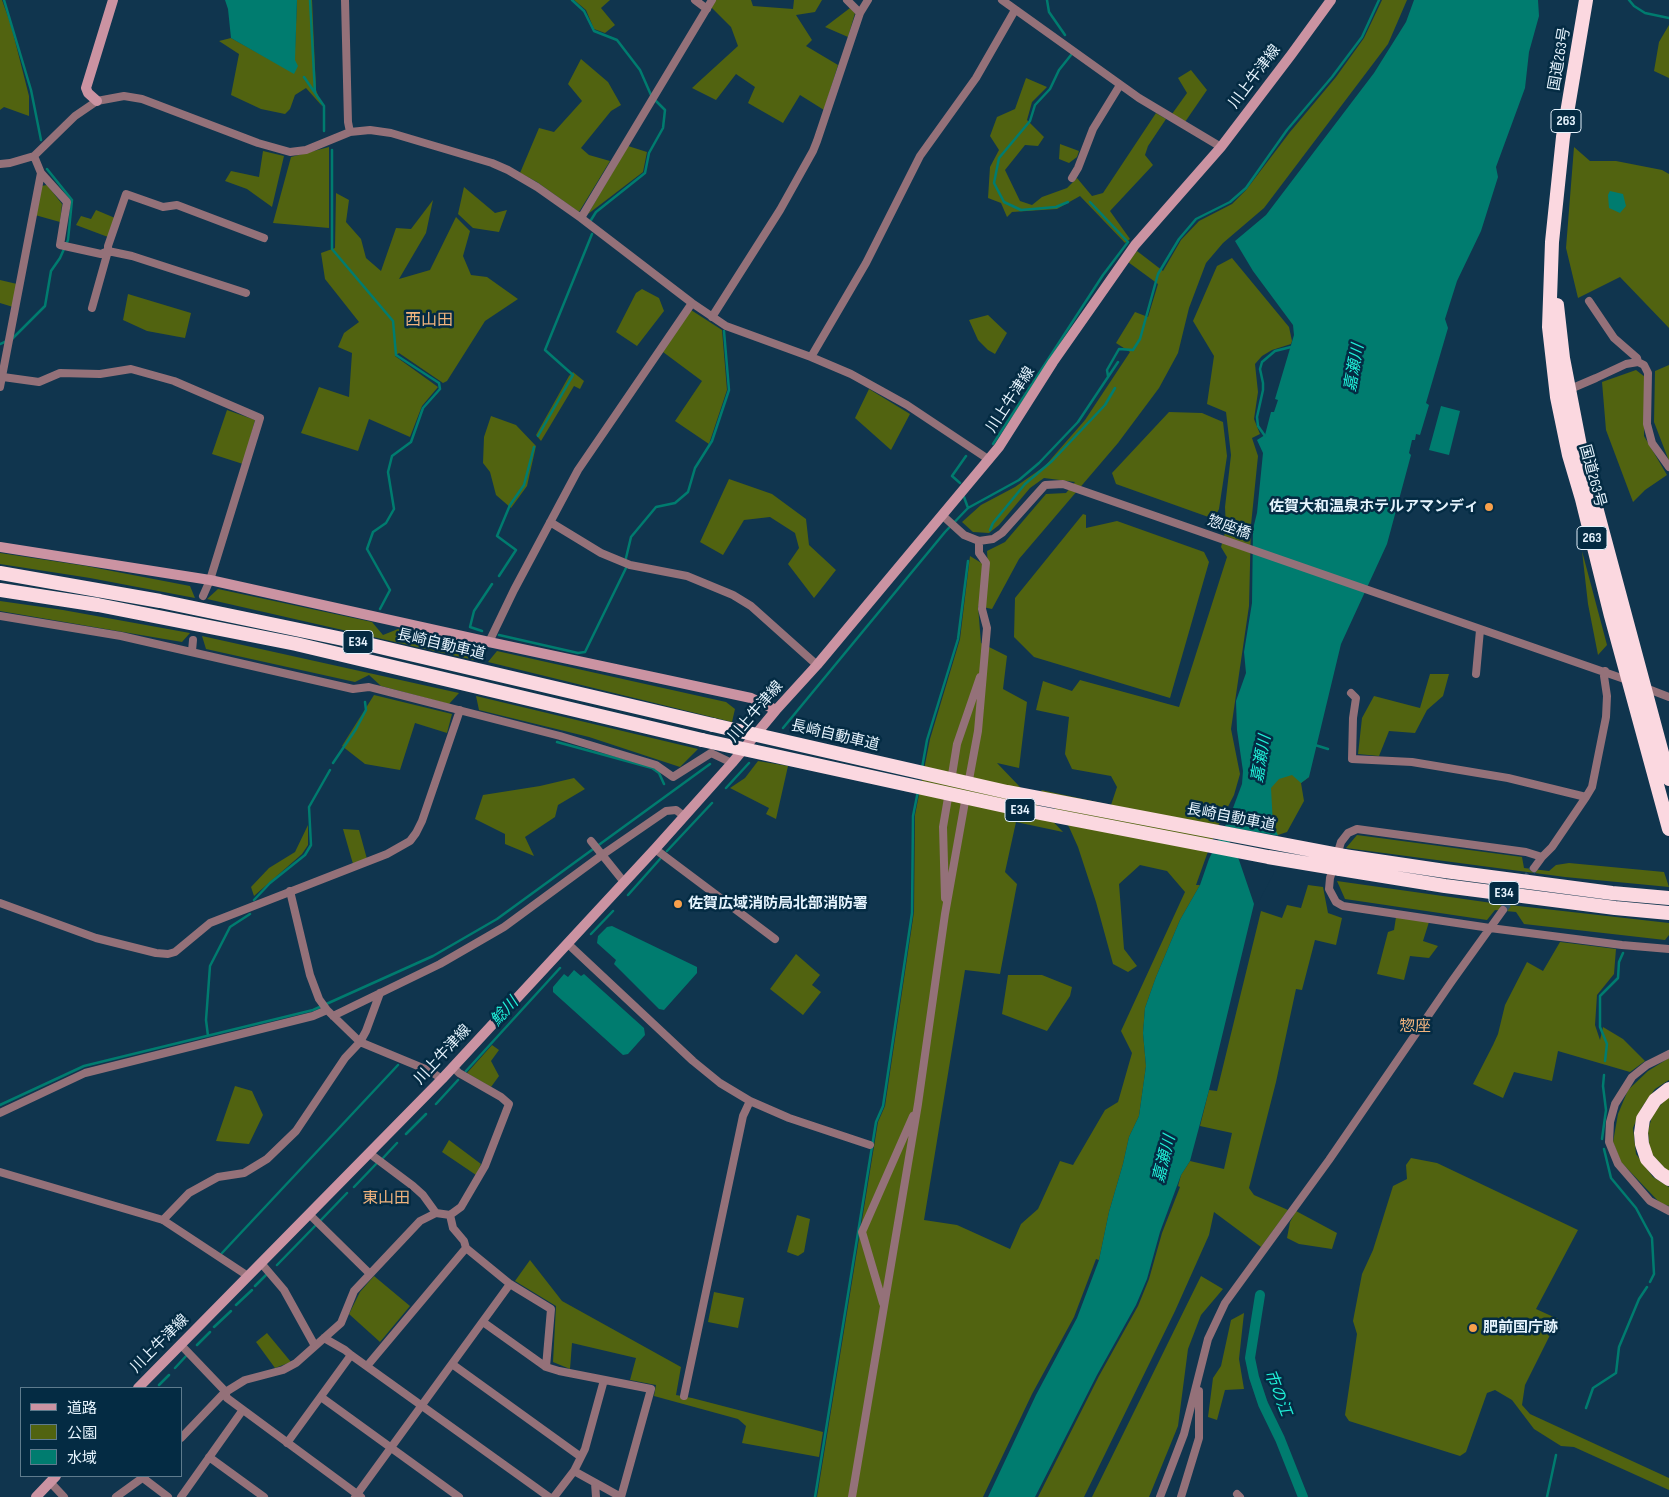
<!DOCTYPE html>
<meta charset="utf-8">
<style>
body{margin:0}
#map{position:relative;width:1669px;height:1497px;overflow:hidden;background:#10354e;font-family:"Sofia Sans Condensed","Noto Sans JP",sans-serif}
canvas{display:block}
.legend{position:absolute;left:20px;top:1387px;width:162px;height:90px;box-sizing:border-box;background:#042b43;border:1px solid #5e7b8d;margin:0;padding:6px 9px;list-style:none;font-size:15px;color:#e5f3fd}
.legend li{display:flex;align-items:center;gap:10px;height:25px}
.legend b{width:25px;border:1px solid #5e7b8d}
</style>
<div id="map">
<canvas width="1669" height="1497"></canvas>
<ul class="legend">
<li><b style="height:6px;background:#cb93a2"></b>道路</li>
<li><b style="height:14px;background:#516310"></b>公園</li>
<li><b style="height:14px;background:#007c6f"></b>水域</li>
</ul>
</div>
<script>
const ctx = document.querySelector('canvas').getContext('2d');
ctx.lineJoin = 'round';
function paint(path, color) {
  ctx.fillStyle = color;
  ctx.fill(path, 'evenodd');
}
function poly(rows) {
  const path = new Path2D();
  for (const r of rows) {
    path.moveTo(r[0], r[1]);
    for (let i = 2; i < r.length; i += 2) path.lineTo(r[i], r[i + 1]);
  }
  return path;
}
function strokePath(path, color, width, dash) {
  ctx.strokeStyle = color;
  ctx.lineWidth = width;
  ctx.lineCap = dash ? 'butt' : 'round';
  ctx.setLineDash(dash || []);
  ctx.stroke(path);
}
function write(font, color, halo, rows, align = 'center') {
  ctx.font = font + ' "Sofia Sans Condensed","Noto Sans JP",sans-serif';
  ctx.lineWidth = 5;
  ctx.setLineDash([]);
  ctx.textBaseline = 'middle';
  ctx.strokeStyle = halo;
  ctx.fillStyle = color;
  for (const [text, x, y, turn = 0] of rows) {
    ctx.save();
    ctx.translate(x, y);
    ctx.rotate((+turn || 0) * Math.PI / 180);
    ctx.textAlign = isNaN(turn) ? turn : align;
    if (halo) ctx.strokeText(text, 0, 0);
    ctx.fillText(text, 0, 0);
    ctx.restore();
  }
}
paint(poly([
 [0,0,2,0,11,25,29,96,29,116,4,107,0,110],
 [297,0,312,0,316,90,322,106,306,88,295,95,290,109,285,114,261,109,231,95,239,54,219,41,231,38,294,73],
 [574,0,610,0,601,8,615,25,605,33,594,29,586,10],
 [715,0,751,0,753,6,793,9,794,0,822,0,815,12,796,15,812,40,806,46,838,65,824,110,800,95,783,123,748,103,755,87,736,74,716,100,692,88,738,46,731,27,711,7],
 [1382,0,1407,0,1388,44,1264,208,1223,243,1206,263,1189,308,1178,353,1159,388,1118,443,1019,559,992,609,978,606,981,643,1007,656,1003,689,1027,702,1019,768,997,763,1063,832,1016,822,1005,872,1017,884,1000,974,965,970,924,1220,957,1225,1010,1249,1021,1224,1038,1209,1060,1161,1073,1165,1105,1110,1118,1102,1132,1053,1121,1031,1185,892,1167,871,1140,865,1119,884,1124,949,1137,966,1128,972,1113,964,1096,902,1078,847,1069,827,1041,790,1111,805,1117,787,1111,776,1072,769,1065,754,1069,717,1036,710,1043,681,1072,691,1080,680,1179,707,1227,557,1221,547,1226,529,1225,507,1231,455,1226,412,1207,404,1214,356,1193,321,1217,266,1232,258,1289,327,1292,341,1291,344,1272,350,1262,356,1255,364,1258,392,1254,419,1260,434,1252,438,1258,456,1251,525,1249,606,1231,729,1240,774,1234,795,1217,828,1206,857,1196,885,1200,885,1180,920,1156,977,1145,1008,1143,1033,1146,1066,1139,1116,1129,1137,1123,1164,1109,1212,1099,1260,1096,1259,1074,1317,1032,1394,983,1497,817,1497,878,1122,885,1106,914,912,915,815,930,739,960,639,970,556,988,567,987,551,1005,542,1046,494,1066,493,1075,482,1044,478,1030,488,999,525,989,533,973,532,962,522,981,505,1015,487,1045,466,1085,420,1130,352,1116,343,1135,312,1148,317,1158,284,1128,262,1137,251,1163,271,1181,240,1199,221,1232,204,1246,190,1290,132,1336,77,1364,38],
 [850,8,855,13,848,37,825,27],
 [1669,25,1669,78,1654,71,1659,42],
 [581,59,608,82,621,105,611,111,581,148,589,155,610,161,579,212,537,182,520,173,539,128,554,132,582,101,568,84],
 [1191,70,1207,90,1185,122,1172,114,1187,93,1178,78],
 [1026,78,1047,87,1032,102,1027,120,1044,137,1038,146,1025,145,1005,170,1020,201,1032,205,1042,197,1067,188,1077,178,1092,196,1103,193,1156,113,1166,119,1148,146,1145,155,1153,165,1110,211,1130,239,1125,243,1080,196,1057,209,1012,212,1007,217,1001,203,988,198,990,167,999,150,990,136,997,117,1015,109],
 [1060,144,1079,151,1077,157,1069,163,1059,159],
 [628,146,647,152,643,172,588,214],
 [329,147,329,228,273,223,291,157],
 [1574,147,1590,161,1616,161,1662,170,1669,174,1669,328,1620,277,1578,298,1566,248],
 [263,151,284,156,272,207,247,189,225,181,231,171,259,177],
 [47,185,62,204,60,222,35,215,41,186],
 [464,187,495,213,507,210,499,232,473,228,458,214],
 [336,193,349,200,346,222,361,239,366,258,381,271,396,228,411,229,433,200,426,233,399,279,430,270,456,217,470,231,463,256,471,275,487,277,518,299,485,321,447,381,443,383,399,353,395,356,438,387,422,406,410,437,369,419,358,451,301,433,319,387,349,397,352,353,338,347,344,333,359,322,325,279,321,253,335,248],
 [96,210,115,218,108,237,76,225,81,216,91,219],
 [0,280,17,284,13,307,0,303],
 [642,289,659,298,664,311,637,346,616,332,636,293],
 [128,294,191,313,185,338,147,331,123,320],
 [691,310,722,330,727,390,709,444,675,421,702,381,663,352],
 [988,315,1007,333,995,354,988,350,978,340,969,320],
 [1669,365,1669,461,1654,422,1655,371],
 [1636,370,1645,377,1644,436,1667,475,1645,490,1633,502,1606,430,1602,382],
 [573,372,584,381,580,389,574,386,541,441,536,435,569,376],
 [869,389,910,414,891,450,855,418],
 [227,410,255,420,243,464,212,454],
 [1169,412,1202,413,1223,422,1227,456,1219,509,1214,519,1116,484,1112,473],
 [491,416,516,425,536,446,527,486,511,508,496,495,490,472,483,463,484,437],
 [729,479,772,494,806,519,809,545,836,570,814,598,788,564,799,548,795,533,770,517,744,520,723,555,700,542],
 [1083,514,1086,515,1086,528,1117,521,1204,552,1209,562,1170,698,1034,657,1014,637,1015,598],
 [1582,551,1607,645,1598,655,1588,604],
 [0,553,86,566,190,586,195,598,90,578,0,564],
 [218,589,372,622,383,635,398,629,472,647,474,660,207,599],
 [0,601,63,610,190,633,182,642,0,611],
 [202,636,459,693,449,704,381,686,369,675,355,682,206,649],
 [497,651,726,702,735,709,732,722,488,662],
 [1430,674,1449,674,1443,696,1427,710,1415,733,1389,731,1379,756,1358,754,1362,718,1374,696,1420,708],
 [374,695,452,714,447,733,415,723,400,770,365,764,342,746],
 [476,696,698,749,680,767,589,737,479,710],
 [758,761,788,766,776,819,766,814,769,808,730,788,745,778],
 [1305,769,1309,777,1301,783,1304,801,1287,832,1278,835,1271,874,1264,784,1273,775],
 [574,778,585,789,558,805,555,817,525,837,534,856,505,844,505,834,475,819,483,795,540,786],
 [308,825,308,845,302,854,254,896,251,887,269,868,295,852],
 [343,829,359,830,367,859,353,864],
 [1357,835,1522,857,1524,868,1549,871,1556,865,1569,863,1664,872,1669,887,1565,877,1346,848],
 [1337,881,1492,903,1669,923,1669,935,1665,940,1524,924,1516,912,1495,910,1487,920,1345,899],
 [1308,885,1323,887,1328,913,1342,918,1336,945,1315,940,1302,990,1296,989,1276,1082,1249,1188,1254,1195,1288,1210,1261,1247,1214,1212,1209,1235,1175,1311,1084,1497,1038,1497,1099,1376,1138,1306,1149,1279,1162,1233,1180,1187,1178,1186,1181,1175,1190,1161,1224,1169,1232,1133,1200,1126,1209,1090,1217,1091,1261,911,1282,918,1287,905,1301,908],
 [1396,917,1429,922,1423,941,1438,946,1429,958,1410,956,1404,980,1377,974,1388,932,1394,930],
 [1560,942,1616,949,1614,974,1597,995,1595,1025,1600,1040,1603,1027,1623,1039,1645,1061,1630,1072,1558,1051,1552,1081,1514,1072,1503,1098,1473,1084,1493,1045,1498,1034,1505,1005,1527,962,1543,971],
 [796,954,820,975,812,985,821,992,803,1015,770,989],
 [1008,975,1042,975,1072,987,1070,996,1047,1031,1002,1014],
 [492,1045,499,1050,491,1061,499,1076,491,1087,467,1073],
 [1669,1058,1669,1080,1655,1089,1642,1107,1633,1128,1636,1154,1653,1177,1669,1187,1669,1206,1660,1203,1621,1162,1613,1142,1618,1114,1628,1090,1648,1071],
 [235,1086,252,1091,263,1115,249,1144,216,1141],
 [1669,1096,1669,1173,1650,1152,1648,1131,1653,1113],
 [449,1140,481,1164,476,1175,442,1152],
 [1411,1158,1437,1163,1578,1230,1536,1309,1558,1319,1525,1385,1522,1405,1530,1414,1669,1478,1669,1490,1574,1447,1561,1446,1534,1429,1512,1400,1495,1390,1487,1393,1466,1452,1460,1456,1349,1421,1345,1415,1357,1334,1353,1321,1362,1274,1373,1250,1393,1186,1407,1179,1406,1165],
 [1296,1211,1337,1233,1332,1249,1299,1244,1287,1238,1290,1222],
 [797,1215,810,1219,804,1252,798,1256,787,1252],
 [530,1260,562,1301,681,1367,676,1395,692,1398,823,1432,819,1457,742,1443,746,1426,738,1419,654,1396,656,1385,630,1380,636,1358,572,1343,570,1369,553,1362,556,1306,515,1281],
 [374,1276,410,1306,380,1342,349,1314,360,1292],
 [1201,1276,1223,1289,1201,1315,1188,1349,1178,1426,1149,1497,1092,1497],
 [714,1292,744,1298,738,1328,708,1322],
 [1244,1313,1239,1359,1244,1389,1225,1390,1217,1420,1208,1417,1213,1378,1221,1366,1231,1320],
 [267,1333,291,1362,275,1368,256,1342]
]), '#516310');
paint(poly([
 [225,0,297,0,295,60,298,66,294,74,231,38,228,9],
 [1414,0,1538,0,1539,16,1529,52,1525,88,1496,167,1498,177,1481,231,1457,281,1445,319,1448,328,1426,403,1429,405,1420,435,1416,434,1415,440,1412,440,1409,453,1411,455,1387,544,1341,644,1309,777,1301,783,1292,775,1279,779,1271,788,1273,825,1278,835,1271,874,1254,904,1209,1090,1190,1161,1181,1175,1160,1232,1147,1279,1136,1305,1097,1375,1035,1497,988,1497,1036,1395,1077,1318,1099,1260,1109,1212,1123,1164,1129,1137,1139,1116,1146,1066,1143,1033,1145,1008,1156,977,1180,920,1200,885,1209,859,1230,816,1242,784,1243,771,1237,730,1236,701,1246,673,1244,652,1252,603,1253,529,1257,513,1263,453,1257,440,1265,435,1271,412,1274,412,1278,400,1275,399,1294,335,1293,325,1253,271,1235,241,1266,215,1374,73,1406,22],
 [1610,191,1623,194,1626,206,1620,213,1609,208,1608,195],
 [1441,406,1460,411,1449,455,1429,450],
 [612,926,697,967,697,973,664,1010,659,1009,614,964,616,960,597,943,598,936,607,927],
 [574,970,581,976,584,974,644,1028,645,1035,628,1054,623,1055,553,992,553,987,564,974,568,977]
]), '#007c6f');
paint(poly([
 [1222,826,1280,836,1273,875,1258,903,1254,904,1239,860,1223,829,1220,829]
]), '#10354e');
strokePath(poly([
 [4,0,31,90,41,140],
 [310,0,315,93],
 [572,0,584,11,594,31,617,40,640,70,651,95],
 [1047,0,1049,12,1065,35],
 [1629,0,1634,6,1645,13,1669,18],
 [304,77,324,106,324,131],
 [332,150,332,249,393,321,396,355,439,383,440,389,423,408,411,442,392,456,388,472,394,509,386,523,373,532,367,549,390,590,380,609],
 [1068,202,1056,207,1021,210,1004,202,994,183,999,158,1030,121,1035,105,1050,89,1059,70,1071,55],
 [591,220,596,212,645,173,649,153,663,128,665,110,656,101],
 [12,339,45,306,51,271,60,258,68,240,72,200,47,169],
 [0,344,7,341],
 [1108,376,1107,370,1119,349,1133,350,1140,339,1158,274,1179,239,1196,219,1230,202,1246,188,1287,130,1332,77,1362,37,1379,0],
 [538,436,573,375,545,350,592,234],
 [1265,436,1258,426,1257,417,1263,390,1263,383,1260,369,1262,362,1275,351,1291,347],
 [993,444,1103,275,1128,242,1090,202],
 [960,483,952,476,966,456],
 [964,497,968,508],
 [990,530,993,523,1025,484,1052,461,1105,405,1115,388],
 [626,558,631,537,656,507,675,503,688,492,695,468,712,441,729,390,724,331],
 [499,576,516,550,497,536,510,505,524,485,534,447],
 [482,631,470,627,474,611,492,584],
 [499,635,578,653,585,652,626,568],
 [783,728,945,532,968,508,1019,480,1039,463,1078,422,1118,362],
 [557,742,652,768,659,773,664,784],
 [1315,745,1328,749],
 [333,763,356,729,366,710,365,702],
 [922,768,927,740,958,639,968,561],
 [726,788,749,763],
 [667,851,712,803],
 [628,895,660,859],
 [254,900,270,883,305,855,311,845,309,807,330,770],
 [591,934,613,911],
 [208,1036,206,1020,210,966,230,927,250,914],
 [1605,1061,1607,1044,1600,1027,1600,996,1618,978,1619,962,1623,953],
 [466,1071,560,968],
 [436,1104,458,1080],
 [0,1105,84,1066,313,1010,433,956,497,919,710,764],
 [406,1134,426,1114],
 [1602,1139,1606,1110,1603,1086,1604,1075],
 [1604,1149,1611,1178,1636,1208,1652,1238,1654,1274,1650,1282],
 [383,1158,397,1143],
 [354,1187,377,1163],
 [321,1220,347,1193],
 [222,1253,398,1065],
 [277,1265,315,1226],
 [255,1286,267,1274],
 [236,1305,252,1290],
 [214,1327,231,1311],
 [197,1345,210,1332],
 [175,1368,187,1355],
 [159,1385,169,1375],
 [1586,1408,1593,1388,1616,1373,1619,1347,1639,1299,1647,1287],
 [815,1497,876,1122,883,1106,912,913,913,816,918,791],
 [1547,1497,1556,1455]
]), '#007c6f', 2.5);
strokePath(poly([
 [1260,1295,1250,1358,1254,1377,1263,1404,1280,1439,1303,1497]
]), '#007c6f', 10);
strokePath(poly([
 [1503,910,1534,868]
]), '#305268', 8, [8, 4]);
strokePath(poly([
 [345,0,348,122,350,132],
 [695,0,707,9],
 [847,0,860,13],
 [1002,0,1139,98,1221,147],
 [0,164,10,163,34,156,75,116,97,101,124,96,142,99,258,143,290,152,306,150,350,132,370,130,391,133,492,163,508,170,537,187,581,218,692,303,726,326,811,357,851,374,907,405,988,459],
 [41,173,67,202,60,245,101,254,108,251,132,256,246,293],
 [1072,178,1078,168,1093,129,1120,85],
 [581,218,712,0],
 [1589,301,1614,338,1637,358,1638,362],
 [92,308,108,251,108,246,126,194,163,207,177,205,264,238],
 [712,317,780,210,813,151,817,141,860,13,868,0],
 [811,357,866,263,920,156,976,78,1015,10],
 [3,377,39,382,60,373,100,374,131,369,174,381,260,418,210,580,203,596],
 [0,387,41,173,34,156],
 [1568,387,1575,387,1596,378,1626,364,1638,362,1644,365,1648,373,1647,424,1652,443,1669,467],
 [942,515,964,535,979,541,993,539,1002,533,1045,485,1063,484,1630,681],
 [550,522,601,553,630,565,687,576,733,595,751,606,817,665],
 [0,616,121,636,353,689,369,687,560,736,656,765,673,777,711,753,732,763],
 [489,642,514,590,578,470,692,303],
 [192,651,193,640],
 [1476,674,1480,630],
 [1643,687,1669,697],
 [1351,693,1356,698,1353,718,1352,759,1412,762,1508,778,1586,797,1552,847,1542,857,1526,852,1357,829,1348,833,1341,842,1330,878,1329,889,1336,902,1343,906,1490,928,1622,945,1669,949],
 [951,781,957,744,980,677],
 [968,785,978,731,987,628,982,609,986,563,979,553,979,541],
 [1586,797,1592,787,1606,717,1607,696,1604,676,1605,671],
 [591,841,624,882],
 [655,849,775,939],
 [1534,868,1542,857],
 [290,891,310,975,319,999,327,1010,360,1042,430,1071,442,1079],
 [945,898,943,827,949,792],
 [0,903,96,938,156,953,168,954,175,952,210,923,387,854,410,841,416,833,422,821,460,710],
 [567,943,693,1061,720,1083,750,1101,789,1118,870,1145],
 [333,1016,440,964,504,927,602,855,666,811,676,810,684,816],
 [1669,1054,1647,1065,1632,1077,1615,1104,1610,1122,1609,1142,1618,1164,1650,1201,1669,1211],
 [0,1113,85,1073,313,1016,327,1010],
 [369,1153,413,1186,423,1195,436,1213],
 [0,1172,163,1220,248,1276],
 [309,1214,370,1274],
 [450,1215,453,1228,464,1241,466,1248,510,1284,551,1309,546,1367],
 [163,1220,189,1193,218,1177,244,1173,267,1159,296,1131,345,1058,360,1042,366,1031,380,993],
 [261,1263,284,1290,315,1346],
 [883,1303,862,1232,913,1116],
 [483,1322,546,1367,559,1371,651,1389,621,1497,574,1471],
 [324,1338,345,1350,351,1355],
 [181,1345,224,1390,227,1398,361,1497],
 [452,1364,581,1457],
 [367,1366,466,1248],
 [684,1396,743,1116,750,1101],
 [321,1397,459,1497],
 [181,1438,224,1393,245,1380,283,1370,296,1363,341,1323,354,1291,420,1221,436,1213,450,1215,461,1207,485,1166,509,1104,501,1097,459,1073,453,1067],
 [287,1443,351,1355,549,1497],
 [209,1457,264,1497],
 [143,1478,168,1497],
 [50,1482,64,1497],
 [595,1483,596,1497],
 [1237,1494,1240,1497],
 [116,1497,145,1476],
 [181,1497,242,1411],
 [355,1497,510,1284],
 [554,1497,574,1471,585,1449,604,1380],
 [852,1497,918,1104,945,914,966,796],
 [1160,1497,1184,1434,1208,1339,1225,1303,1329,1160,1452,981,1503,910],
 [1181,1497,1199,1438,1199,1391]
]), '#947179', 8);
strokePath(poly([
 [97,101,88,93,86,88,113,0],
 [0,547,210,580,489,642,751,698,776,710],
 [138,1388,442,1079,655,849,732,763,776,710,817,665,999,447,1053,362,1135,245,1221,147,1291,55,1331,0],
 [36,1497,56,1476]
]), '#cb93a2', 10);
strokePath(poly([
 [1586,0,1563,137,1552,242,1549,327,1557,397,1569,455,1582,499,1611,616,1669,829],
 [1557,305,1563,358,1581,451,1669,779],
 [0,573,160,601,367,644,713,725],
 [0,590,98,605,296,644,702,740],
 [1344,856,1445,871,1612,893,1669,898],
 [1340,869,1445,886,1615,908,1669,913],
 [1669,1089,1655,1100,1643,1119,1641,1133,1642,1144,1647,1159,1660,1173,1669,1179]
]), '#fbd8e0', 14);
strokePath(poly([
 [713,725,1007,792,1344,856],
 [702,740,1014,808,1268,857,1340,869]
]), '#fbd8e0', 14);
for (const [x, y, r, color] of [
 [1489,507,5,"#f8a04b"],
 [678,904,5,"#f8a04b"],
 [1473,1328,5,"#f8a04b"]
]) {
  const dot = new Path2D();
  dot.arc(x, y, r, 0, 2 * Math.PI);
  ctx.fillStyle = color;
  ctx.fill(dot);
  strokePath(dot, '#042b43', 2);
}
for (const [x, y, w] of [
 [1566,121,30],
 [1592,538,30],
 [358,642,30],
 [1020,810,30],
 [1504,893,30]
]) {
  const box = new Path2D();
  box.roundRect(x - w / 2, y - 11.5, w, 23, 4);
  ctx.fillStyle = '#042b43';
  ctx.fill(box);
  strokePath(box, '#e5f3fd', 1);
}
write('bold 14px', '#e5f3fd', null, [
 ["263",1566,121],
 ["263",1592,538],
 ["E34",358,642],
 ["E34",1020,810],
 ["E34",1504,893]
]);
write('15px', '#e5f3fd', '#042b43', [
 ["国道263号",1560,59,-80],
 ["川上牛津線",1255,77,-53],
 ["川上牛津線",1011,400,-57],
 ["国道263号",1592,476,75],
 ["惣座橋",1229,528,19],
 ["長崎自動車道",441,645,13],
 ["川上牛津線",756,712,-49],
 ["長崎自動車道",835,736,13],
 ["長崎自動車道",1231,818,11],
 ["川上牛津線",443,1055,-47],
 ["川上牛津線",160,1344,-45]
]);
write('bold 15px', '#e5f3fd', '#042b43', [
 ["佐賀大和温泉ホテルアマンディ",1479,507,"right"],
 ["佐賀広域消防局北部消防署",688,904],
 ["肥前国庁跡",1483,1328]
], 'left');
write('16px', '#f1b47e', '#042b43', [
 ["西山田",429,321],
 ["惣座",1415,1027],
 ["東山田",386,1199]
]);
write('italic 16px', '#20efd7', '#042b43', [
 ["嘉瀬川",1355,368,-80],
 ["嘉瀬川",1262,759,-80],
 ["鯰川",505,1012,-48],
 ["嘉瀬川",1165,1159,-76],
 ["市の江",1277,1393,69]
]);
</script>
